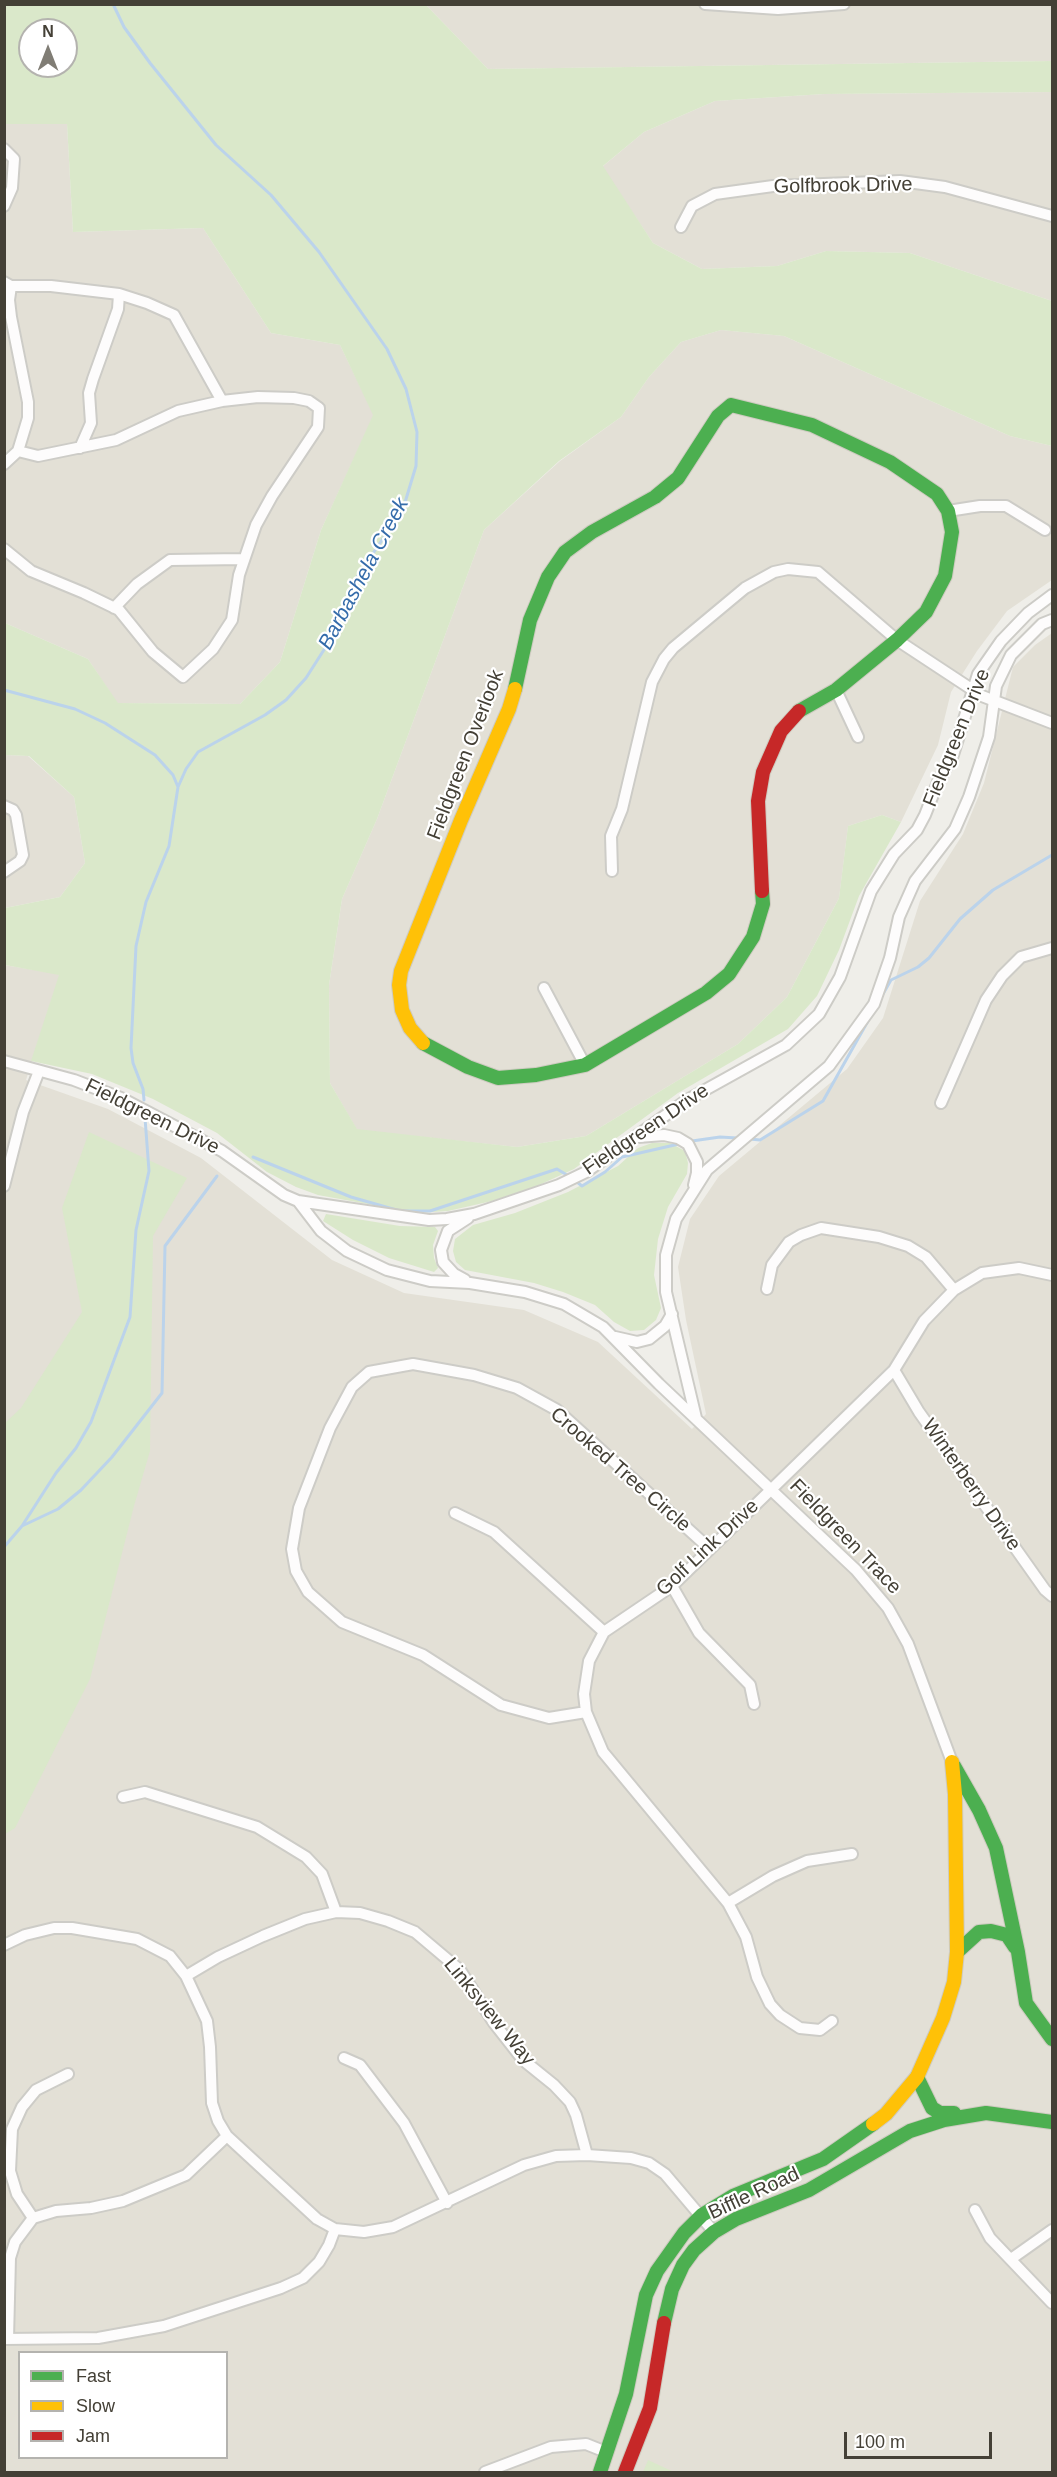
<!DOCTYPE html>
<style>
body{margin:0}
#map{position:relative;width:1057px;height:2477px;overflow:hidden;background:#efeee9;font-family:Arial,sans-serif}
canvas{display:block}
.frame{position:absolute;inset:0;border:6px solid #444036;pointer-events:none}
.legend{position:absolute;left:18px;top:2351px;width:210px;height:108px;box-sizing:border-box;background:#fff;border:2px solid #b4b3af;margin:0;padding:8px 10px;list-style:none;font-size:18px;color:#444036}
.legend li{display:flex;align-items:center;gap:12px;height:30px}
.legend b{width:30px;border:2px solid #b4b3af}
.north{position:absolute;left:18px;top:18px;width:60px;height:60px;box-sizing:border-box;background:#fff;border:2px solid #b4b3af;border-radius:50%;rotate:0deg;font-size:16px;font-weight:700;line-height:24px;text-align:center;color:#444036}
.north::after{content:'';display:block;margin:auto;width:21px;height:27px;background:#807d75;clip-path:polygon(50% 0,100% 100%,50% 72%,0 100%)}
.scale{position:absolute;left:844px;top:2432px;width:148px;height:27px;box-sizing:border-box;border:3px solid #444036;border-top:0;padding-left:8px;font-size:18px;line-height:21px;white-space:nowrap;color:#444036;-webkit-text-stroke:4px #fff;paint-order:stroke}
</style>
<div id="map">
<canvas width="1057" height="2477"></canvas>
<div class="frame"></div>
<ul class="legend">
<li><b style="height:8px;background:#4caf50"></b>Fast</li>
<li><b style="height:8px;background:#ffc107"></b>Slow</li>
<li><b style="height:8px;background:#c62828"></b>Jam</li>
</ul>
<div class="north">N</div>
<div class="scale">100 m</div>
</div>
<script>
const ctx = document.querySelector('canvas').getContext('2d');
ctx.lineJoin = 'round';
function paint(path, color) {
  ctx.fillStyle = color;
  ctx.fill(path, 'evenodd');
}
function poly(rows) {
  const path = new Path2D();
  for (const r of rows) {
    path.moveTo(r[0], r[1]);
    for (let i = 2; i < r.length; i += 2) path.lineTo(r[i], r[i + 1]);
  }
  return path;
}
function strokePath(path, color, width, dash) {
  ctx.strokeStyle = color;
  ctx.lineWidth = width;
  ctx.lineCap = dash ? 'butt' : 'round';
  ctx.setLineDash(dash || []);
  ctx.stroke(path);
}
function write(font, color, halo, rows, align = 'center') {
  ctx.font = font + ' Arial,sans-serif';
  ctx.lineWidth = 4.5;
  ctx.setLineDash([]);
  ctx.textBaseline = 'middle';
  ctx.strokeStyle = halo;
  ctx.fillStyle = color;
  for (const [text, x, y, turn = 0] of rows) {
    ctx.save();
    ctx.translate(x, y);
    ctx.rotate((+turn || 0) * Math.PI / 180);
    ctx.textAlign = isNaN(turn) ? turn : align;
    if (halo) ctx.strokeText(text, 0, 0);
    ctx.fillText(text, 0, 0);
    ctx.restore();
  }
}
paint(poly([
 [426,5,1052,5,1052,61,488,69],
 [1052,92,1052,301,910,253,826,251,777,266,702,269,653,243,602,167,644,132,715,101,824,94],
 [5,124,67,124,73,232,203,228,271,333,340,345,374,415,321,530,280,662,240,704,117,703,88,659,5,623],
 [721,330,784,336,1010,436,1052,446,1052,580,1007,611,977,651,951,692,938,745,901,822,882,815,848,826,839,898,787,997,738,1044,586,1136,517,1147,357,1130,330,1083,329,985,342,899,377,819,484,530,560,461,621,417,649,377,681,342],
 [1052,633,1052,2472,5,2472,4,965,60,974,26,1080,108,1109,201,1158,332,1260,404,1293,524,1310,598,1342,692,1429,706,1414,686,1320,678,1267,690,1219,719,1176,847,1069,883,1018,920,901,963,834,984,783,1013,667,1035,645],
 [20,2352,226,2352,226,2458,20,2458],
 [5,755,28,756,74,797,85,863,60,897,5,908]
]), '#e3e0d6');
paint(poly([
 [5,5,426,5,488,69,1052,61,1052,92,824,94,715,101,644,132,603,166,653,243,702,269,777,266,826,251,910,253,1052,301,1052,446,1010,436,784,336,721,330,681,342,649,377,621,417,559,461,484,530,377,819,342,899,329,985,330,1083,357,1129,517,1147,586,1136,738,1044,787,997,839,898,848,826,882,815,901,822,859,896,839,950,817,996,788,1029,678,1093,574,1169,537,1186,492,1201,448,1211,417,1213,318,1195,296,1187,267,1172,217,1133,153,1099,92,1074,31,1061,59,975,5,965,5,908,60,897,85,863,74,797,29,756,5,755,5,623,88,659,118,703,240,704,280,662,321,530,373,415,340,345,271,333,203,228,73,232,67,124,5,124],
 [30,30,66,30,66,66,30,66],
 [89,1132,187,1178,153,1236,150,1451,134,1506,90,1679,15,1828,5,1834,5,1423,21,1408,82,1312,62,1208],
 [652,1143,670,1143,685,1151,688,1163,687,1174,668,1207,658,1239,654,1275,661,1308,656,1320,644,1330,630,1331,614,1322,595,1305,563,1292,534,1283,465,1270,456,1262,453,1251,455,1239,473,1225,515,1213,568,1192,618,1166,638,1148],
 [326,1214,400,1226,435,1227,438,1231,433,1245,434,1258,438,1268,434,1272,389,1258,353,1240,323,1221],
 [648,2460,674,2472,643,2472]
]), '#dae8ca');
strokePath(poly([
 [113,4,124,27,150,63,216,145,271,195,319,252,387,349,406,389,417,432,416,466,403,509,355,580,334,634,306,678,286,700,265,715,198,752,186,769,178,787,169,846,146,902,136,946,131,1048,133,1063,143,1089,144,1100],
 [4,690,75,709,105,723,155,755,173,775,178,787],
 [883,994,891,980,918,967,929,958,960,919,993,890,1052,855],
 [750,1139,760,1140,823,1101,868,1021],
 [692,1141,720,1137,737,1138],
 [253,1157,351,1197,400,1211,430,1211,557,1169,567,1175],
 [577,1182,582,1186,605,1172,622,1157,679,1144],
 [22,1526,58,1509,81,1490,112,1457,162,1393,165,1246,217,1176],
 [4,1547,22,1526,56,1473,76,1448,91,1422,130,1317,136,1230,149,1171,145,1118]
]), '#bbd3eb', 3);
const street = poly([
 [705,4,778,9,844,4],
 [4,149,14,159,12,188,4,206],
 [681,227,692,206,715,194,773,186,900,181,945,187,1052,216],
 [4,282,11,286,51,286,119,294,147,303,174,315,222,401],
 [11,286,9,300,11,317,28,402,28,418,18,451],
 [80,448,91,423,89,393,93,379,118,309,119,294],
 [4,464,18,451,38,456,116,440,178,411,222,401,258,397,294,398,309,401,319,408,318,427,272,496,256,525,239,575,232,620,213,649,183,677,153,652,119,610,84,593,31,571,4,549],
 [948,511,980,506,1006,506,1045,530],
 [114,608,137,584,170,560,243,559],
 [836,690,858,737],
 [4,806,13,810,16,815,23,855,20,861,4,872],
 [612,871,611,836,622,809,652,682,664,659,673,648,745,588,774,572,788,569,818,572,897,640,982,696,1052,723],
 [544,988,585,1065],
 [4,1061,74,1080,121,1098,222,1151,284,1195,298,1201,429,1220,447,1219,474,1214,559,1185,586,1172,687,1100,786,1045,819,1014,840,977,871,891,894,854,917,830,925,815,938,782,953,755,978,674,1001,641,1028,613,1052,595],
 [941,1103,986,1000,1002,976,1021,957,1052,948],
 [638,1137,664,1135,678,1138,688,1144,697,1162,697,1173,694,1185],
 [4,1186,23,1112,39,1071],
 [298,1201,321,1231,347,1251,387,1270,430,1281,470,1283,525,1292,564,1304,603,1327,659,1384,856,1570,888,1608,908,1644,952,1762],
 [465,1280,454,1274,443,1262,441,1250,448,1231,468,1218],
 [767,1289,772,1265,789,1242,801,1235,821,1228,879,1237,908,1246,926,1257,954,1290],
 [615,1337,637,1342,649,1339,665,1326,672,1314],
 [894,1370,919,1412,1045,1590,1052,1596],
 [696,1418,666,1292,666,1255,676,1219,707,1170,829,1066,874,1004,890,958,899,917,915,881,955,829,969,797,989,737,996,686,1011,655,1042,624,1052,620],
 [455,1513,494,1532,604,1632],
 [672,1586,699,1633,750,1685,754,1704],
 [586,1712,549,1718,501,1705,423,1655,342,1622,308,1592,296,1571,292,1549,299,1508,330,1428,352,1387,369,1372,413,1364,474,1375,517,1388,557,1410,710,1549],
 [123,1797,145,1792,257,1827,306,1857,322,1874,336,1912],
 [728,1903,773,1876,807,1861,852,1854],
 [4,1945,25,1935,54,1928,72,1928,137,1939,170,1956,186,1976,207,2021,210,2047,212,2103,218,2121,227,2136,317,2219,335,2229,364,2232,393,2227,524,2165,556,2156,587,2155,631,2158,649,2163,665,2174,714,2232],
 [186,1976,218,1957,263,1936,305,1919,336,1912,360,1913,388,1921,415,1932,460,1970,494,2023,523,2060,554,2085,570,2102,576,2115,587,2155],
 [832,2021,820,2030,800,2028,780,2015,770,2004,757,1977,746,1937,728,1903,603,1752,586,1712,584,1694,589,1661,604,1632,672,1586,894,1370,924,1321,954,1290,982,1273,1019,1268,1052,1275],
 [344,2058,360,2065,404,2123,447,2203],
 [975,2210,990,2238,1052,2303],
 [33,2218,17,2194,10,2171,12,2129,22,2107,36,2090,68,2074],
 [1011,2259,1052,2230],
 [4,2339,98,2338,164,2326,281,2288,303,2278,319,2262,329,2245,335,2229],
 [8,2339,10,2258,15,2242,33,2218,56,2211,91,2208,123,2201,186,2175,227,2136],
 [485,2472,551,2447,586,2444,606,2452]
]);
const fast = poly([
 [731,405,812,425,890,462,937,494,948,511,952,532,945,576,926,612,897,640,836,690,799,711],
 [515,689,530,620,548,577,565,552,592,532,655,497,678,478,718,416,731,405],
 [423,1043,468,1067,498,1078,536,1075,585,1065,706,993,729,974,753,937,763,904,762,891],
 [954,1766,979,1810,996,1848,1018,1952,1026,2003,1052,2039],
 [957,1952,979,1932,991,1931,1007,1935,1015,1947],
 [917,2077,932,2108,940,2113,954,2113],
 [664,2323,672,2289,683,2265,694,2250,714,2232,736,2219,809,2190,910,2131,944,2120,986,2113,1052,2122],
 [600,2472,626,2394,646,2295,657,2271,684,2233,702,2215,733,2196,823,2159,873,2124]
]);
const slow = poly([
 [423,1043,410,1028,402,1010,399,985,401,971,461,820,509,709,515,689],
 [873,2124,886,2114,917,2077,943,2018,954,1982,957,1952,955,1794,952,1762]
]);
const jam = poly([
 [762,891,758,801,763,772,781,731,799,711],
 [625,2472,650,2408,664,2323]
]);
strokePath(street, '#cdccc7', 14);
strokePath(fast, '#cecbc0', 16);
strokePath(slow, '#cecbc0', 16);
strokePath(jam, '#cecbc0', 16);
strokePath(street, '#fdfcfc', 10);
strokePath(fast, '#4caf50', 14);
strokePath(slow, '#ffc107', 14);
strokePath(jam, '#c62828', 14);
write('20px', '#444036', '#fff', [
 ["Golfbrook Drive",843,186,-1],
 ["Fieldgreen Drive",957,738,-68],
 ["Fieldgreen Overlook",466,755,-69],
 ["Fieldgreen Drive",152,1117,26],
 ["Fieldgreen Drive",646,1130,-34],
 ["Crooked Tree Circle",620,1470,41],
 ["Winterberry Drive",971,1485,55],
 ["Fieldgreen Trace",845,1537,46],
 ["Golf Link Drive",708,1548,-43],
 ["Linksview Way",489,2012,51],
 ["Biffle Road",754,2194,-25]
]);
write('italic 21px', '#356caa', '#fff', [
 ["Barbashela Creek",364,574,-62]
]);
</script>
